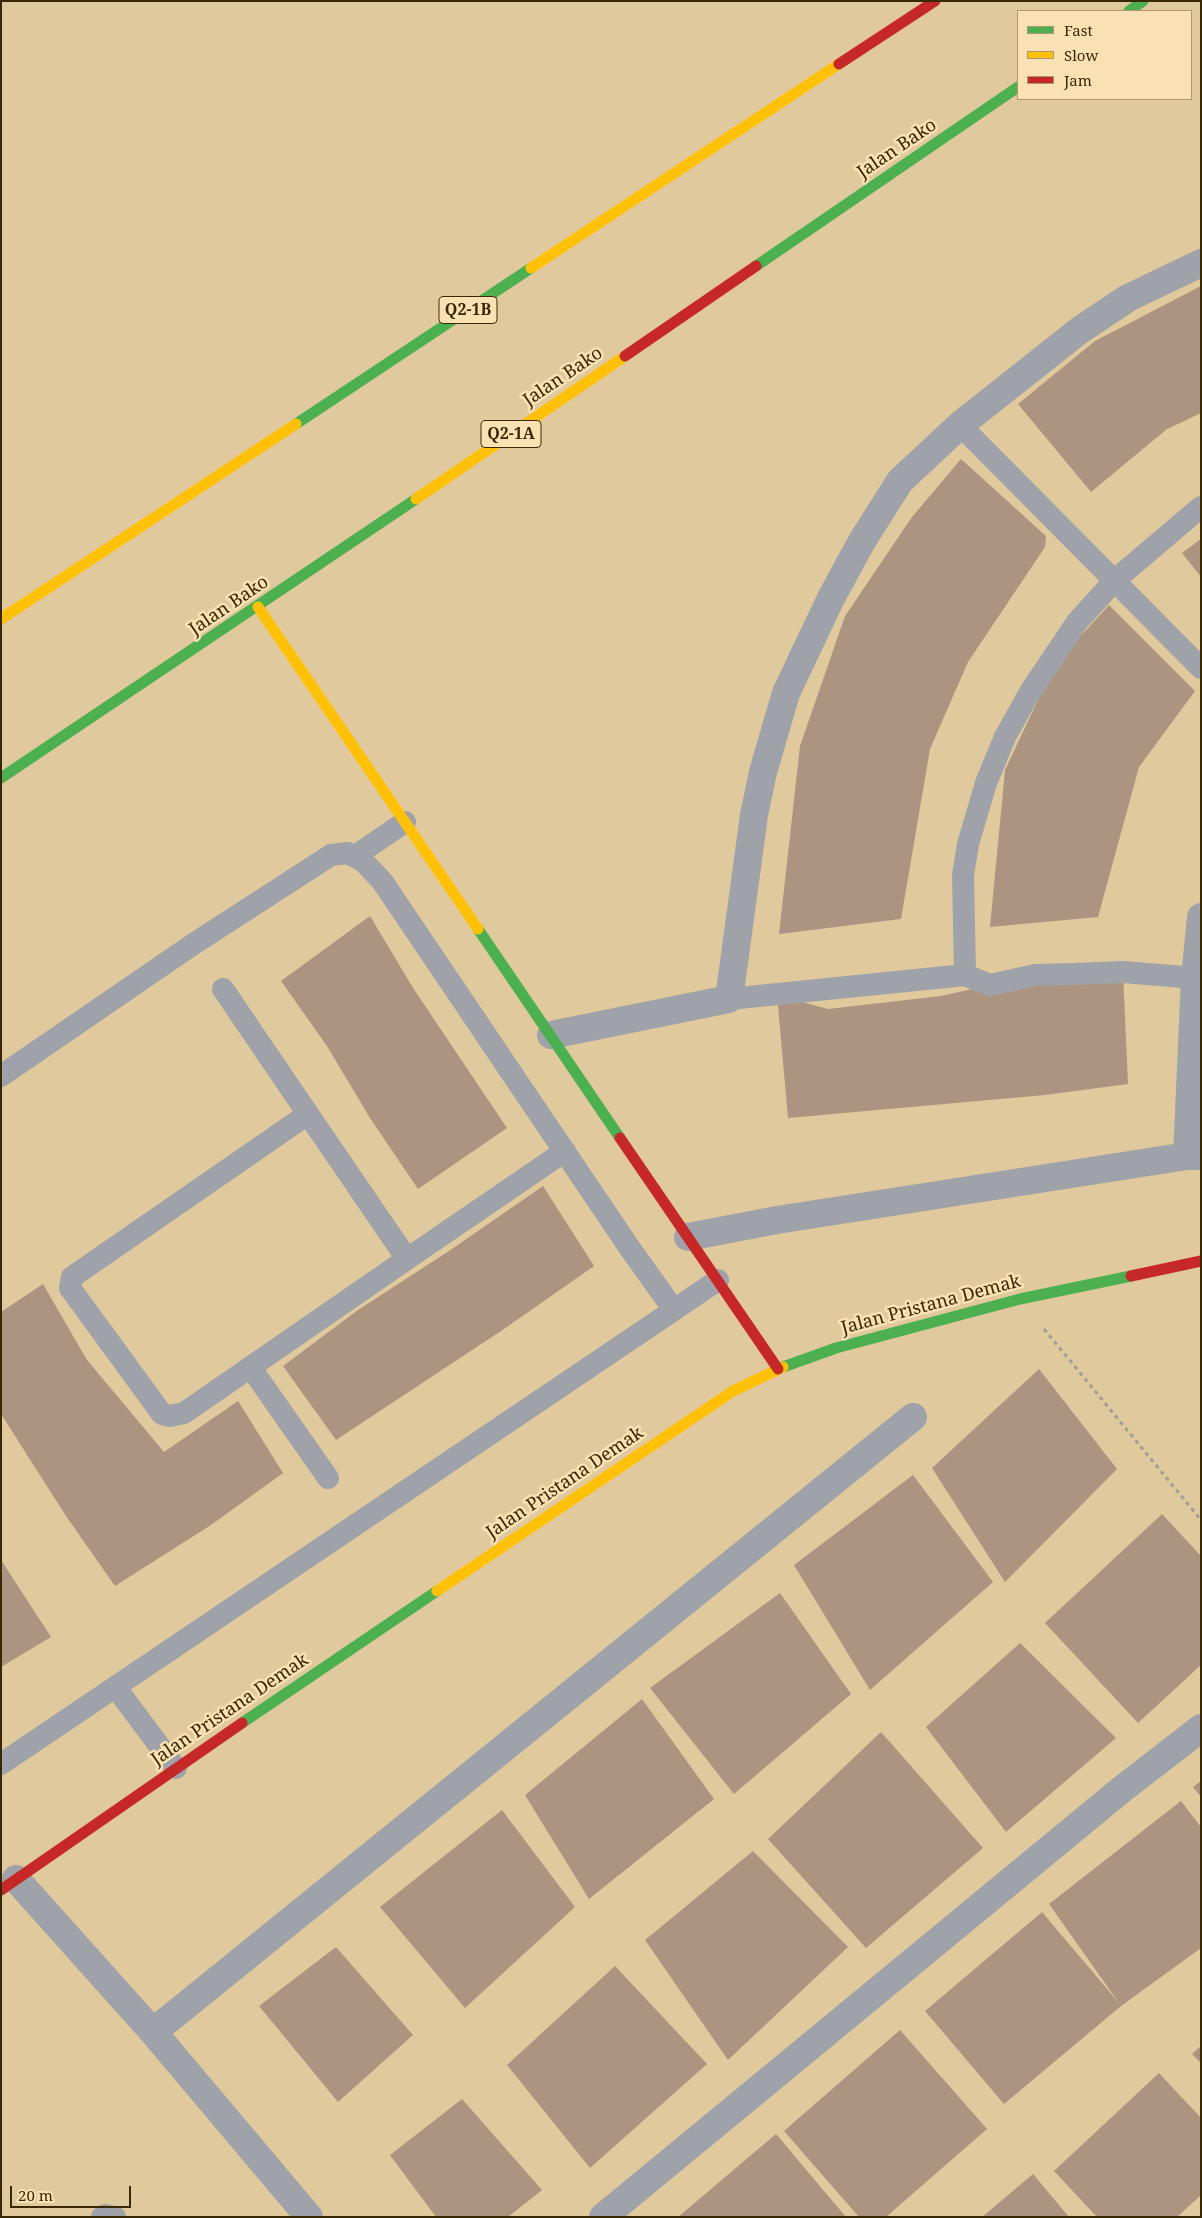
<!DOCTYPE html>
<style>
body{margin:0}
#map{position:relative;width:1202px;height:2218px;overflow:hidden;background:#e0c99d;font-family:"Noto Serif",serif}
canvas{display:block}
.frame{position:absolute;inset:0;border:2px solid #382805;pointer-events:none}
.legend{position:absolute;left:1017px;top:10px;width:175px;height:90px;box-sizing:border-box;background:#fae1b4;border:1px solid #ac976e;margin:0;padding:6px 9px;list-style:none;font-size:15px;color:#382805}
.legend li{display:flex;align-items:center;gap:10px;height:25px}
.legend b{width:25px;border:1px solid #ac976e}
.scale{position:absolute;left:10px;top:2186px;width:121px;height:22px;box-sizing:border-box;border:2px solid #382805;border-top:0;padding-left:6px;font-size:15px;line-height:18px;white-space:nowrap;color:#382805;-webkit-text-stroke:4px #fae1b4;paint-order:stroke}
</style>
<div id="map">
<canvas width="1202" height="2218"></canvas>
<div class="frame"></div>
<ul class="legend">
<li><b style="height:6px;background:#4caf50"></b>Fast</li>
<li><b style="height:6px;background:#ffc107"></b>Slow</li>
<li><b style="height:6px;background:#c62828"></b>Jam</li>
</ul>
<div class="scale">20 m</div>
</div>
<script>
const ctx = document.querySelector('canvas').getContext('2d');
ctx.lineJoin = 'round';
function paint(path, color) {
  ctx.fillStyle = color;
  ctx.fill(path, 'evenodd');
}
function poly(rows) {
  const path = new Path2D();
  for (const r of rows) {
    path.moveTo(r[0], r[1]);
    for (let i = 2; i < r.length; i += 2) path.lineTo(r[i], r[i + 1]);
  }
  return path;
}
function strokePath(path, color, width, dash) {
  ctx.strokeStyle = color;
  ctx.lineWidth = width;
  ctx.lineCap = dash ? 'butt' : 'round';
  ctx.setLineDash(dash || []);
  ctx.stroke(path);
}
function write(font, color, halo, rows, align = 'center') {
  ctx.font = font + ' "Noto Serif",serif';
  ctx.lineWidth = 5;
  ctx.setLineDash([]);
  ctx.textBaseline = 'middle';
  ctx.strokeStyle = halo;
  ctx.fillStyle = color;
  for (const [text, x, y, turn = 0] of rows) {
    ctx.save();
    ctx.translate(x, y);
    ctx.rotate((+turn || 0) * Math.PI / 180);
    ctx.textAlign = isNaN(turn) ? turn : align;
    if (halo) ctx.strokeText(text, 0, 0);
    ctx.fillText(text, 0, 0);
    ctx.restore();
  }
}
paint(poly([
 [1201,286,1201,413,1167,429,1091,492,1018,404,1095,341],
 [961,459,1046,536,1045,547,968,662,930,749,901,919,779,934,800,746,845,616,912,517],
 [1201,539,1201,577,1182,553],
 [1109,605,1195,691,1139,767,1098,917,990,927,1005,770,1055,664],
 [370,916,413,988,507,1128,418,1189,370,1118,327,1046,281,981],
 [1123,972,1128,1084,1045,1095,788,1118,777,995,828,1009,941,996,990,985],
 [543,1186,594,1266,504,1329,336,1440,283,1366,358,1310,449,1251],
 [43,1284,87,1360,164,1452,238,1401,283,1473,211,1525,115,1586,66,1516,1,1414,1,1312],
 [1039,1369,1117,1469,1005,1582,932,1468],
 [913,1475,993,1582,870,1690,794,1565],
 [1162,1514,1201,1556,1201,1665,1138,1723,1045,1623],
 [1,1560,51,1637,1,1667],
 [780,1593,851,1694,734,1794,650,1688],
 [1020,1643,1116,1738,1006,1832,926,1727],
 [642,1699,714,1799,589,1899,525,1795],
 [881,1732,983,1848,866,1948,768,1839],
 [1201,1781,1201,1797,1193,1787],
 [1181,1801,1201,1827,1201,1948,1121,2006,1004,2104,925,2011,1042,1912,1119,2003,1049,1904],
 [502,1810,575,1907,465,2008,380,1907],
 [753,1851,848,1947,728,2060,645,1940],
 [336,1947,413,2035,338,2102,259,2006],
 [615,1966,707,2064,590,2168,507,2065],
 [900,2030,987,2129,886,2217,859,2217,784,2131],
 [1201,2046,1201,2063,1192,2054],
 [1159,2073,1201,2118,1201,2195,1177,2217,1097,2217,1054,2171],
 [462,2099,542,2190,508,2217,436,2217,390,2155],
 [776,2134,846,2217,678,2217],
 [1033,2174,1069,2217,982,2217]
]), '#ac9480');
strokePath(poly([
 [1044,1329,1201,1520]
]), '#a09e97', 3, [4, 4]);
strokePath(poly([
 [960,425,1201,668],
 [355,856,405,822],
 [965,975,963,875,968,844,986,783,1005,737,1030,692,1077,622,1115,580,1201,507],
 [223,989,308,1114,407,1259,184,1413,170,1416,162,1414,70,1288,72,1277,308,1114],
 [729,999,965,975,990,985,1035,975,1074,974,1123,972,1195,978],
 [1,1076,192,945,331,855,348,853,363,861,382,881,631,1250,674,1310,1,1764],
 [407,1259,565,1151],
 [674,1310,718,1280],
 [251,1368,328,1478],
 [116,1688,176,1768],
 [102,2217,105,2215,115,2217]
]), '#9fa2a8', 22);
strokePath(poly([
 [551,1035,729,999,754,815,763,772,786,693,831,598,862,541,900,481,960,425,1080,330,1128,298,1201,263],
 [1187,1156,1195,978,1201,917],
 [688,1237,777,1220,1187,1156,1201,1156],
 [16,1879,153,2032,309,2217],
 [153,2032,913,1417],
 [603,2217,1121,1790,1201,1728]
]), '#9fa2a8', 28);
strokePath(poly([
 [1129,11,1143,1],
 [756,266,1018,87],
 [296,424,531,268],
 [1,778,416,499],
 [478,929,620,1138],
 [783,1367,836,1348,1020,1299,1131,1276],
 [242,1723,437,1591]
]), '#4caf50', 11);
strokePath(poly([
 [531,268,839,64],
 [416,499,625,356],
 [258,607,478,929],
 [1,619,296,424],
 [437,1591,733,1391,783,1367]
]), '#ffc107', 11);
strokePath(poly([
 [839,64,935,1],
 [625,356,756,266],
 [620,1138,778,1369],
 [1131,1276,1201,1261],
 [1,1890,242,1723]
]), '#c62828', 11);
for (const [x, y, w] of [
 [468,310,58],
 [511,434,60]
]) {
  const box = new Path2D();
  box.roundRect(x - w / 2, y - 13.5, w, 27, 4);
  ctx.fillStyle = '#fae1b4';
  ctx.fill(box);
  strokePath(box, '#382805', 1);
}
write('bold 16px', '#382805', null, [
 ["Q2-1B",468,310],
 ["Q2-1A",511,434]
]);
write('18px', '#382805', '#fae1b4', [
 ["Jalan Bako",897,149,-34],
 ["Jalan Bako",563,377,-34],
 ["Jalan Bako",229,606,-34],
 ["Jalan Pristana Demak",931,1305,-15],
 ["Jalan Pristana Demak",565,1483,-34],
 ["Jalan Pristana Demak",230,1710,-34]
]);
</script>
